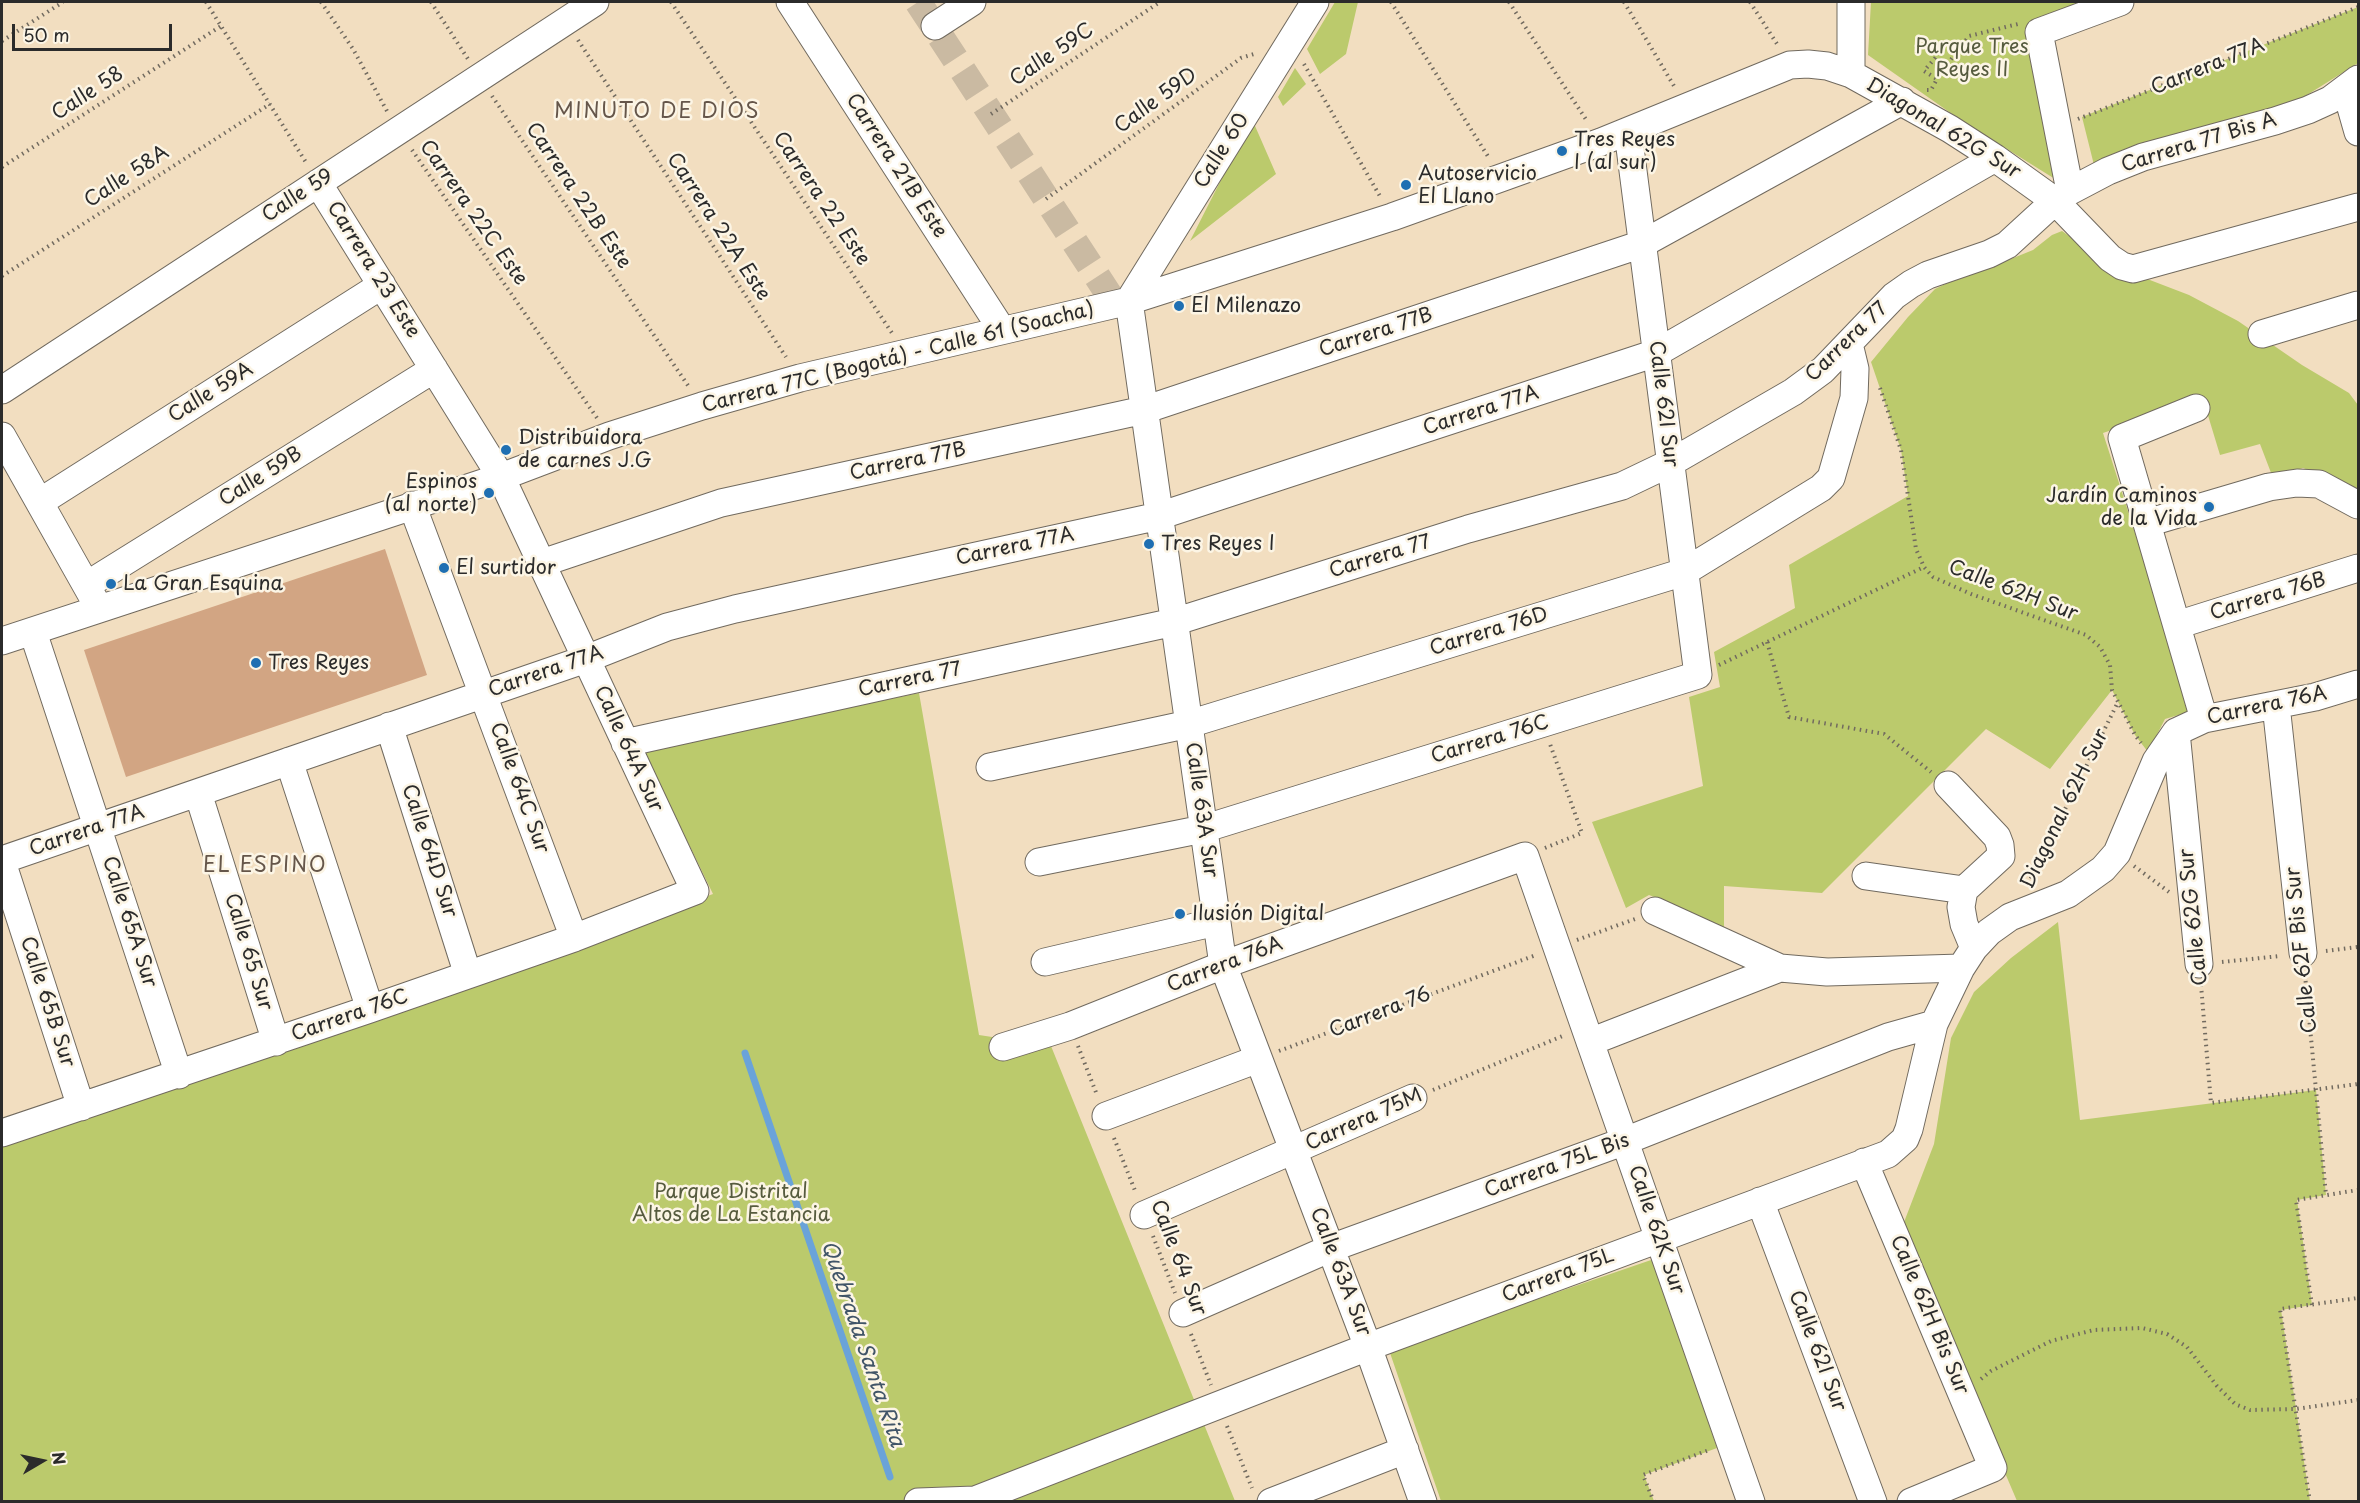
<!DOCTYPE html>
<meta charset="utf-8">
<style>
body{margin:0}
#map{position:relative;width:2360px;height:1503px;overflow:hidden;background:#f2dec0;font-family:"Playpen Sans",sans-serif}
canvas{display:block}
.frame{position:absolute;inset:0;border:3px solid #2b2b2b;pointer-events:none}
.north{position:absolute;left:12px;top:1431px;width:60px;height:60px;-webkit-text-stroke:4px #fcf5e5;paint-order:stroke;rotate:81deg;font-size:16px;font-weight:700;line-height:24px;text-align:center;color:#2b2b2b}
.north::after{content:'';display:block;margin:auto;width:21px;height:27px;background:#2b2b2b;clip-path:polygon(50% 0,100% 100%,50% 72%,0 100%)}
.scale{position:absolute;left:12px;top:24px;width:160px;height:27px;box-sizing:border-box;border:3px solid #2b2b2b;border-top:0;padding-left:8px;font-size:18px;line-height:21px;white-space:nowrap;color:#2b2b2b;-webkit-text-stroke:4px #fcf5e5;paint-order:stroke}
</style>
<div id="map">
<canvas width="2360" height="1503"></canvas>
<div class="frame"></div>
<div class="north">N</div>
<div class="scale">50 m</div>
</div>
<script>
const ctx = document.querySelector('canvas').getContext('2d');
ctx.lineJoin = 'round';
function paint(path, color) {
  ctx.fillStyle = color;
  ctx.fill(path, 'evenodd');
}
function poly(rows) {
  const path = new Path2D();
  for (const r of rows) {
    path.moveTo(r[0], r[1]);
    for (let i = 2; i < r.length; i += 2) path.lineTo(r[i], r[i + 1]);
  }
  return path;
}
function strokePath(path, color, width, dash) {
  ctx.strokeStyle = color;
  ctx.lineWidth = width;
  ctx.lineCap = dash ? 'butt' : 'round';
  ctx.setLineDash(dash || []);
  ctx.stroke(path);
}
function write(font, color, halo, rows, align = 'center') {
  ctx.font = font + ' "Playpen Sans",sans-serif';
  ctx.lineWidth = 5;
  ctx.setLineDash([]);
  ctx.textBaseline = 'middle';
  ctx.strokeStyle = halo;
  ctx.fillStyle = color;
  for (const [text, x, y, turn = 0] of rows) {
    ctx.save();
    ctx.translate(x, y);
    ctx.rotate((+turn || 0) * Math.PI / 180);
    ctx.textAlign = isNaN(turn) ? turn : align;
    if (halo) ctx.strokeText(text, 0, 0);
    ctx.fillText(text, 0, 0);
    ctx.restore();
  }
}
paint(poly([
 [1335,2,1358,2,1346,54,1320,74,1307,49],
 [1871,2,2096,2,2026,30,2055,179,1962,121,1868,55],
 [2358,7,2358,63,2307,95,2267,113,2095,169,2082,117],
 [1295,68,1306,84,1283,106,1278,97],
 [1252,119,1276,174,1190,241],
 [2062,231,2100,258,2129,272,2189,295,2238,321,2302,365,2349,393,2358,405,2358,495,2335,480,2303,468,2273,478,2260,444,2220,455,2203,399,2103,433,2192,711,2165,719,2148,752,2135,735,2112,690,2050,769,1986,729,1822,893,1724,886,1724,927,1689,915,1667,902,1649,895,1626,908,1592,822,1703,786,1689,697,1720,687,1714,652,1795,608,1789,565,1908,496,1901,450,1871,362,1908,317,1935,289,1968,273,2001,263,2033,250,2052,235],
 [919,693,979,1035,1051,1046,1235,1501,2,1501,2,1146,89,1118,713,894,643,750],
 [2058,922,2080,1120,2316,1090,2326,1195,2297,1200,2312,1305,2281,1310,2310,1501,2017,1501,1901,1230,1934,1144,1951,1038,1974,992,2011,958],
 [1654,1259,1717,1448,1644,1475,1654,1501,1441,1501,1389,1350]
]), '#bbca6c');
strokePath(poly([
 [745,1053,890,1477]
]), '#6aa3d9', 7);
paint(poly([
 [385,549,427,675,126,777,84,650]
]), '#d2a583');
strokePath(poly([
 [918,2,1115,304]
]), '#cabaa2', 27, [27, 14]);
const minor = poly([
 [790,2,1002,330],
 [1851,2,1851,74],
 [935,26,972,2],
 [2346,90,2358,132],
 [2070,191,2039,32,2120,2],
 [1129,301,1223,965,1368,1347,1423,1502],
 [1129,301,1315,2],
 [2262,334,2358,305],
 [2,390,595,2],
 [2196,408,2122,438,2204,719],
 [2,436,95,601],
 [40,502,382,285],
 [412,505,574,938],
 [2147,523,2269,487,2297,483,2319,484,2358,505],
 [542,563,721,503,1144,410,1642,244,1902,101],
 [87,585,434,369],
 [2177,625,2358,568],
 [33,632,179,1075],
 [2,641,501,477,609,436,702,406,800,378,1129,301,1392,217,1601,142,1790,65,1808,64,1827,66,1851,74,1950,129,1995,158,2055,201,2110,258,2122,266,2133,269,2358,207],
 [2276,705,2303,953],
 [389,726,468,975],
 [2176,732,2199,964],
 [625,743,1174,622,1468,529,1622,486,1670,463,1793,392,1823,370,1894,296,1911,284,1928,275,1989,254,2007,245,2055,201,2070,191,2108,171,2143,157,2275,121,2308,110,2330,100,2358,79],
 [289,761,370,1009],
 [990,767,1189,724,1684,572,1821,488,1831,478,1854,398,1855,369,1849,344],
 [1948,785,1997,837,2000,845,2001,856,1964,890,1961,907,1964,924,1974,948],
 [198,793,276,1042],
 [2,860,586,659,667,627,735,609,1159,516,1656,353,1995,158],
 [2,862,81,1107],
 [1039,862,1203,829,1698,675,1628,132],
 [1866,876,1964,890],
 [1655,911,1780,968,1827,972,1961,968],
 [1045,962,1216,922],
 [1590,1042,1780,968],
 [1003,1047,1070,1026,1223,965,1525,856,1751,1502],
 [1106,1116,1258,1059],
 [2,1133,370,1009,574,938,695,891,501,477,318,183],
 [1864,1162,1993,1468,1911,1502],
 [1760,1201,1873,1502],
 [1144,1215,1413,1098],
 [1183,1313,1331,1248,1625,1141,1888,1037,1934,1024],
 [918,1502,975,1500,1368,1347,1888,1154,1905,1139,1909,1129,1934,1024,1961,968,1974,948,1989,932,2010,917,2068,894,2103,869,2117,853,2156,761,2176,732,2204,719,2315,697,2358,684],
 [1271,1502,1405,1450]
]);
strokePath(minor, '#716a5f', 29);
strokePath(poly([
 [206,2,307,164],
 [321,2,353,49,387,111],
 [431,2,468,59],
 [671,2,892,333],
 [1391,2,1489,158],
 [1509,2,1587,121],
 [1624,2,1674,86],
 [1750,2,1779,47],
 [578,40,786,357],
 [2,41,63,2],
 [1304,64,1381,198],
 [1927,90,1931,90,1937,79,1924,71,1936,57,1946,66,1969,36,2018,24],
 [492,96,689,387],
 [991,114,1160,2],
 [2078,119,2358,7],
 [412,150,597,418],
 [2,167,221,26],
 [1046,199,1241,58,1254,54],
 [2,276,270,104],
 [1880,388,1901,450,1916,549,1924,567,1933,577,1971,594,2086,635,2100,647,2110,665,2112,690,2135,735,2141,743],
 [1767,642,1789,717,1884,734,1931,772],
 [1719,665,1924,567],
 [1545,848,1582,833,1550,744],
 [2134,866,2169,892],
 [2028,884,2118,702],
 [1577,940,1635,919],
 [2326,951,2358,947],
 [2222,962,2280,956],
 [2305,975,2326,1195],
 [2201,985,2211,1103,2358,1084],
 [1078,1046,1097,1095],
 [1279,1051,1536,955],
 [1433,1090,1565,1035],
 [1114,1138,1136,1193],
 [1153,1236,1175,1293],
 [2312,1305,2296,1200,2358,1190],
 [1191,1334,1211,1385],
 [1981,1379,1991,1371,2051,1341,2094,1330,2142,1328,2167,1334,2187,1347,2217,1386,2235,1404,2250,1410,2296,1409,2358,1400],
 [1227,1426,1252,1488],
 [1654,1502,1643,1475,1709,1450],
 [2310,1502,2280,1309,2358,1298]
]), '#716a5f', 4, [1.5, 4.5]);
strokePath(minor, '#fff', 27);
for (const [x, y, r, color] of [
 [1562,151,6,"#1f6fb2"],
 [1406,185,6,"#1f6fb2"],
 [1179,306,6,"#1f6fb2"],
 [506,450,6,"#1f6fb2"],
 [489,493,6,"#1f6fb2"],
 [2209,507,6,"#1f6fb2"],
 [1149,544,6,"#1f6fb2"],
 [444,568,6,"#1f6fb2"],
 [111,584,6,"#1f6fb2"],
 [256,663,6,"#1f6fb2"],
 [1180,914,6,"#1f6fb2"]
]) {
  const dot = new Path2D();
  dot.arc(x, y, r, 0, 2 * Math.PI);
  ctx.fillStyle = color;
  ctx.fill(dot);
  strokePath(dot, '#fcf5e5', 2);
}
write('20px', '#565b3e', '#fcf5e5', [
 ["Parque Tres",1972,47],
 ["Reyes II",1972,70],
 ["Parque Distrital",731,1192],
 ["Altos de La Estancia",731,1215]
]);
write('20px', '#2b2b2b', '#fcf5e5', [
 ["Calle 59C",1052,55,-34],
 ["Carrera 77A",2208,67,-22],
 ["Calle 58",88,94,-33],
 ["Calle 59D",1156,101,-36],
 ["Diagonal 62G Sur",1943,129,31],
 ["Carrera 77 Bis A",2199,143,-17],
 ["Calle 60",1222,151,-58],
 ["Carrera 21B Este",896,166,57],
 ["Calle 58A",127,177,-33],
 ["Calle 59",298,196,-33],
 ["Carrera 22B Este",578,196,56],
 ["Carrera 22 Este",821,199,56],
 ["Carrera 22C Este",473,213,55],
 ["Carrera 22A Este",718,227,57],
 ["Carrera 23 Este",373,270,58],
 ["Carrera 77B",1376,333,-18],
 ["Carrera 77",1847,342,-44],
 ["Carrera 77C (Bogotá) - Calle 61 (Soacha)",898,358,-14],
 ["Calle 59A",211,393,-32],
 ["Calle 62I Sur",1663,404,83],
 ["Carrera 77A",1481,411,-18],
 ["Carrera 77B",908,462,-12],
 ["Calle 59B",261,477,-32],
 ["Carrera 77A",1015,547,-12],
 ["Carrera 77",1380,557,-17],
 ["Calle 62H Sur",2013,591,21],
 ["Carrera 76B",2268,597,-17],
 ["Carrera 76D",1489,632,-17],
 ["Carrera 77A",546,672,-19],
 ["Carrera 77",910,680,-12],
 ["Carrera 76A",2267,706,-12],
 ["Carrera 76C",1490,740,-17],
 ["Calle 64A Sur",628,749,65],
 ["Calle 64C Sur",519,788,70],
 ["Diagonal 62H Sur",2065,809,-64],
 ["Calle 63A Sur",1201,810,82],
 ["Carrera 77A",87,831,-19],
 ["Calle 64D Sur",429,851,72],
 ["Calle 62G Sur",2194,917,-96],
 ["Calle 65A Sur",129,922,72],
 ["Calle 62F Bis Sur",2302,950,-96],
 ["Calle 65 Sur",248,952,73],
 ["Carrera 76A",1225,965,-21],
 ["Calle 65B Sur",47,1002,72],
 ["Carrera 76",1380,1013,-21],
 ["Carrera 76C",350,1016,-19],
 ["Carrera 75M",1364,1120,-24],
 ["Carrera 75L Bis",1557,1166,-20],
 ["Calle 62K Sur",1656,1230,71],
 ["Calle 64 Sur",1178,1258,69],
 ["Calle 63A Sur",1340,1272,69],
 ["Carrera 75L",1558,1276,-21],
 ["Calle 62H Bis Sur",1929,1315,67],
 ["Calle 62I Sur",1817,1351,69]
]);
write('20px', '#2b2b2b', '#fcf5e5', [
 ["Tres Reyes",1574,140],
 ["I (al sur)",1574,163],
 ["Autoservicio",1418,174],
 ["El Llano",1418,197],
 ["El Milenazo",1191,306],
 ["Distribuidora",518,438],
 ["de carnes J.G",518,461],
 ["Espinos",477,482,"right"],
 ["(al norte)",477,505,"right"],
 ["Jardín Caminos",2197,496,"right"],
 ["de la Vida",2197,519,"right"],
 ["Tres Reyes I",1161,544],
 ["El surtidor",456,568],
 ["La Gran Esquina",123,584],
 ["Tres Reyes",268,663],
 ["Ilusión Digital",1192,914]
], 'left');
ctx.letterSpacing = '1.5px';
write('21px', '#65564a', '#fcf5e5', [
 ["MINUTO DE DIOS",657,112],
 ["EL ESPINO",265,866]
]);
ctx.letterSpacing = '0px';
write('italic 21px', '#415568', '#fcf5e5', [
 ["Quebrada Santa Rita",862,1344,71]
]);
</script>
